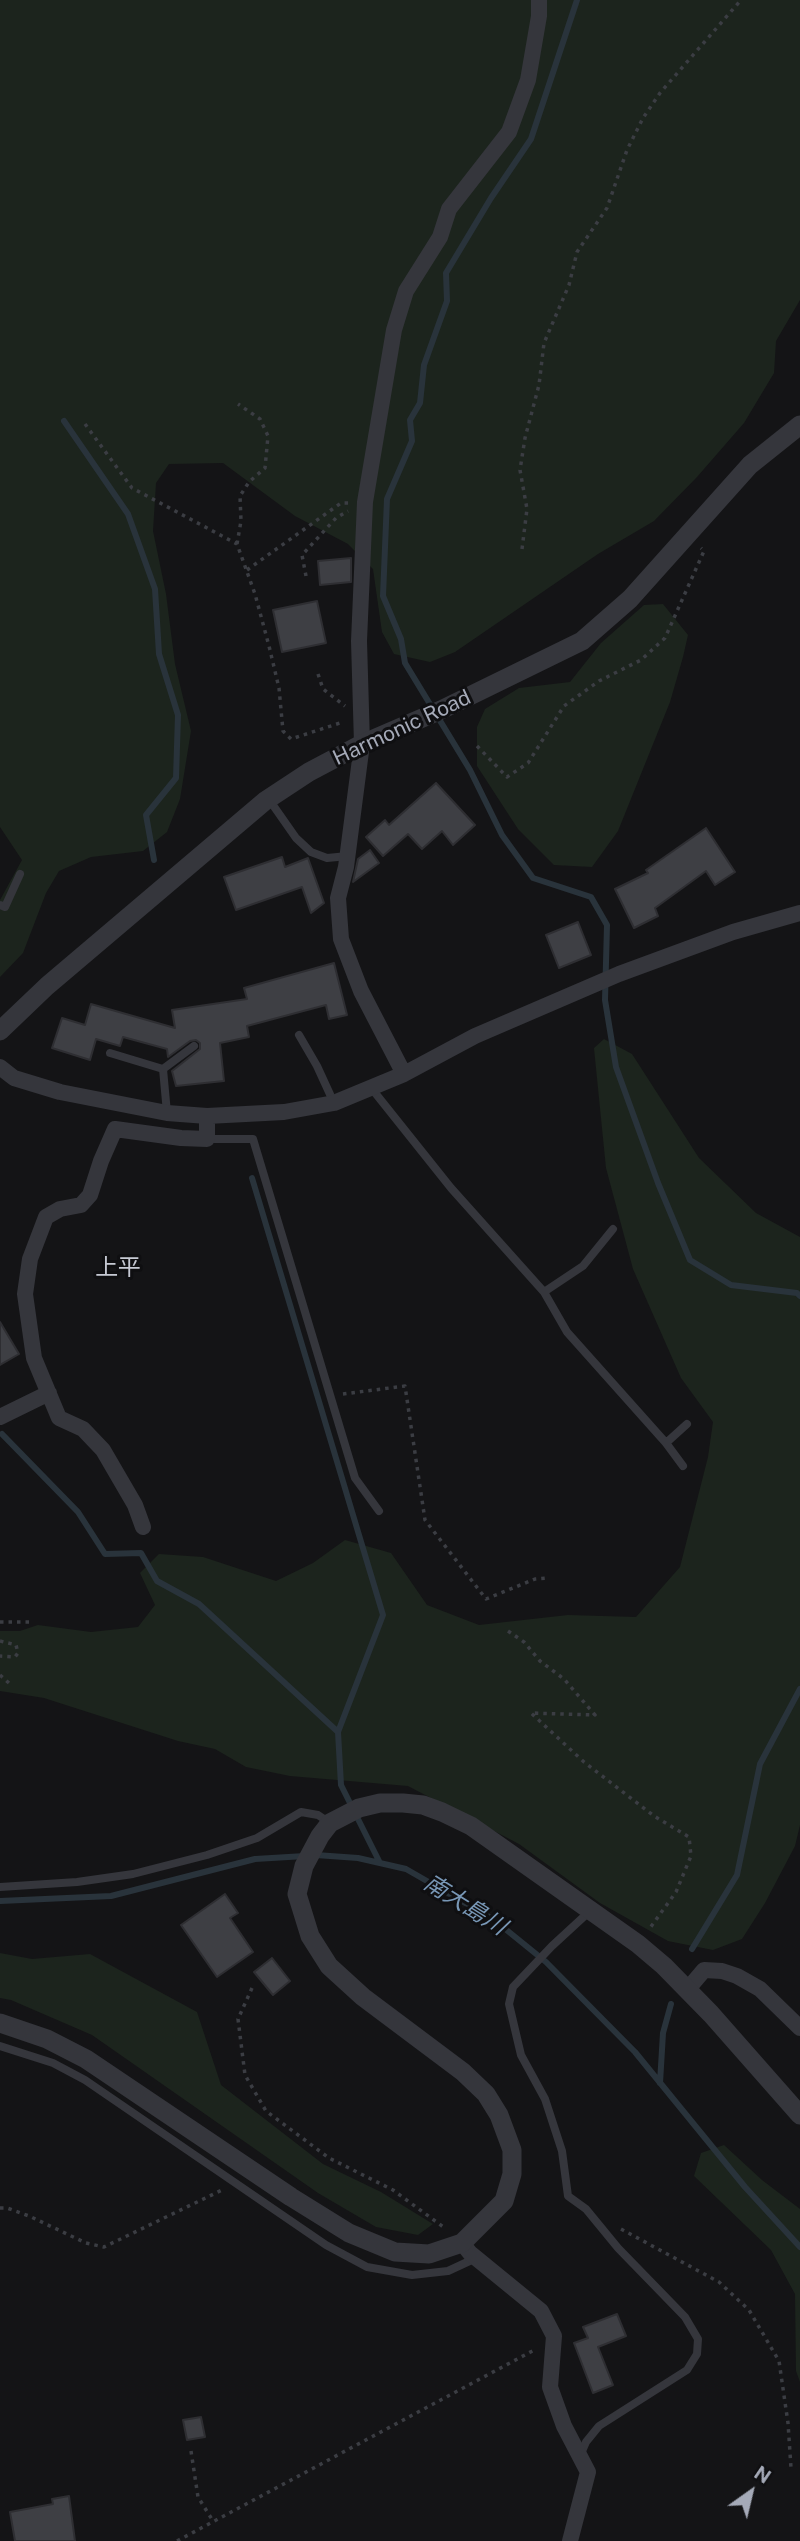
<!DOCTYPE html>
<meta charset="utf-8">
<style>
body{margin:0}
#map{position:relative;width:800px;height:2541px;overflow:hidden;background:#141416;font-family:"Public Sans",sans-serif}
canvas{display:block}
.north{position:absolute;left:716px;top:2457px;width:70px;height:70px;-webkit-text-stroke:5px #0f0f11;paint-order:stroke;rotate:34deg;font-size:19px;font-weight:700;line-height:28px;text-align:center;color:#a5aab8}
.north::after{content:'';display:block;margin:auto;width:24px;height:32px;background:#a5aab8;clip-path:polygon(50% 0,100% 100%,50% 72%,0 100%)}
</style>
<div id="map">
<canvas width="800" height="2541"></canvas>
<div class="north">N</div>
</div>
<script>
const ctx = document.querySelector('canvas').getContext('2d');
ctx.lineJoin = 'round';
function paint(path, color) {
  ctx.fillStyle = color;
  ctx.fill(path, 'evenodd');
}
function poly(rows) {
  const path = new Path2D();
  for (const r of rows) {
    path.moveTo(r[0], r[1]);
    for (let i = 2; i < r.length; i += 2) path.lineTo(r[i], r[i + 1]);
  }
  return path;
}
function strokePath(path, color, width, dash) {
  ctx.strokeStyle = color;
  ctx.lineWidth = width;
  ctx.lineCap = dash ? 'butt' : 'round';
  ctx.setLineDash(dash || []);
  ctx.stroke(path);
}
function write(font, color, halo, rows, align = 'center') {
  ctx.font = font + ' "Public Sans","Noto Sans JP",sans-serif';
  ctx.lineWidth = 6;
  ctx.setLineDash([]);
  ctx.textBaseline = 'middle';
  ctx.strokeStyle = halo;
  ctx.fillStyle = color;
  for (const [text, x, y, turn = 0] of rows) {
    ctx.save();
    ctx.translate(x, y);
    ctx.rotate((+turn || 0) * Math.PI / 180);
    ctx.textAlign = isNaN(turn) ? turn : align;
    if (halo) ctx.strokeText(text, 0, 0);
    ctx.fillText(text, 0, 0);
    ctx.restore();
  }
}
paint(poly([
 [0,0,800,0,800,300,776,341,774,373,744,423,697,477,654,521,598,554,455,652,430,662,394,654,382,632,373,569,348,544,295,516,223,463,169,464,156,483,153,531,166,594,175,664,191,731,180,799,167,832,143,851,91,857,59,871,46,893,23,953,0,977,0,900,22,860,0,827],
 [663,604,688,635,683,657,670,702,618,831,592,867,554,865,518,829,477,766,477,727,485,709,519,688,570,682,601,643,644,605],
 [604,1039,632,1054,699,1158,756,1213,800,1237,800,1825,795,1846,765,1903,742,1939,713,1950,668,1941,600,1903,519,1844,408,1786,290,1776,246,1767,215,1749,178,1741,44,1698,0,1691,0,1631,20,1631,38,1625,91,1632,138,1627,155,1605,140,1573,159,1554,203,1557,276,1581,313,1563,345,1540,391,1553,427,1605,479,1625,568,1615,636,1617,680,1567,708,1457,713,1422,681,1378,633,1269,606,1168,594,1048],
 [0,1953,32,1959,90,1954,197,2012,221,2085,323,2164,381,2192,433,2224,418,2235,376,2227,318,2193,92,2035,11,2000,0,1998],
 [724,2145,762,2180,800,2209,800,2382,796,2371,795,2294,771,2250,694,2176,701,2153]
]), '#1c241d');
strokePath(poly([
 [577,0,531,139,491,198,446,273,447,301,424,365,420,403,410,420,412,441,387,499,383,596,401,639,405,663,470,770,502,835,533,878,591,897,607,925,605,1000,616,1067,658,1183,690,1260,731,1285,797,1293,800,1296],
 [64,421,128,514,155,589,159,654,178,715,176,778,146,815,154,860],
 [252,1178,383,1615,338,1732,341,1785,380,1863],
 [2,1434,78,1512,105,1554,141,1553,157,1581,199,1604,338,1732],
 [316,1855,358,1858,406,1869,493,1919,546,1962,635,2052,745,2187,800,2247],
 [0,1901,111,1896,255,1859,305,1856],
 [692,1949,737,1875,760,1764,800,1689],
 [660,2083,663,2033,671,2004]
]), '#29333b', 6);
const building = poly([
 [351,558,351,582,320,585,318,561,351,558],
 [317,601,326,643,282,652,273,610,317,601],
 [436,783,475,825,453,845,442,831,422,849,408,834,383,856,366,837,385,820,389,825,436,783],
 [706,828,735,872,715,885,706,871,655,908,658,916,634,928,615,889,648,873,646,870,706,828],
 [370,850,379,863,353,882,358,859,370,850],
 [282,857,285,867,308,858,324,903,311,913,302,887,236,910,224,877,282,857],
 [578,922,591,955,559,968,546,935,578,922],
 [334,963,347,1015,329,1019,326,1005,247,1026,249,1037,220,1043,224,1081,176,1086,172,1071,200,1049,200,1043,196,1040,190,1041,168,1057,167,1049,123,1037,120,1046,96,1039,90,1060,52,1048,62,1018,85,1025,91,1004,175,1028,172,1010,247,999,244,988,334,963],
 [0,1322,19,1354,0,1365,0,1322],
 [225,1894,238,1913,230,1918,253,1952,217,1977,181,1925,225,1894],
 [272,1958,290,1981,273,1995,254,1972,272,1958],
 [617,2314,626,2336,598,2347,613,2385,593,2393,574,2343,588,2338,583,2327,617,2314],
 [201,2417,205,2437,187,2440,183,2420,201,2417],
 [69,2496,75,2541,15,2541,10,2512,53,2504,52,2499,69,2496]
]);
paint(building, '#3e3f44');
strokePath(building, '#2e2e32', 2);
strokePath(poly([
 [85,424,132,488,237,544,255,594,269,646,279,688,283,731,291,739,343,722],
 [237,544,241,521,240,496,249,482,265,468,268,436,260,419,238,404],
 [522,549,527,509,520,470,525,438,539,385,544,343,569,285,577,252,607,208,627,150,643,118,660,93,741,0],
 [247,570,341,503,350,503],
 [306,576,302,555,336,518,348,511],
 [318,674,323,689,345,706],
 [477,746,507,777,528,763,564,706,599,681,641,660,665,638,704,551,701,548],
 [343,1394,405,1386,425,1520,486,1599,535,1579,547,1578],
 [0,1622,30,1622],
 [508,1631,524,1642,540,1661,564,1679,595,1715,531,1713,584,1762,654,1816,689,1837,691,1856,676,1892,650,1928],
 [0,1641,16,1645,18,1653,15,1657,0,1656],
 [0,1675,10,1684],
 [252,1988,238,2019,245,2075,266,2111,329,2158,393,2190,446,2229],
 [0,2208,7,2208,29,2216,86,2243,104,2247,222,2190],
 [621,2229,719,2282,749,2310,779,2361,788,2423,791,2468],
 [191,2451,198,2497,213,2521],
 [177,2541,536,2349]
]), '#3b3d43', 3.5, [3.5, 5]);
strokePath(poly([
 [268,798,296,838,311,852,327,858,348,856],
 [0,905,5,907,20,874],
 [299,1035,317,1066,334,1103],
 [110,1053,163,1069,167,1113],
 [163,1069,194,1046],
 [372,1089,451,1188,544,1292,567,1332,666,1443,683,1466],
 [207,1139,253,1139,355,1478,379,1511],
 [544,1292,583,1266,613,1229],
 [666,1443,687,1424],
 [0,1887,77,1882,133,1874,207,1855,257,1838,301,1812,318,1815,330,1823],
 [0,2046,53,2063,85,2080,326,2245,367,2267,412,2275,448,2271,476,2258],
 [580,2456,586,2442,599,2426,687,2370,697,2354,698,2339,685,2317,618,2248,586,2209,568,2196,562,2151,545,2099,521,2055,509,2004,513,1987,552,1946,590,1911]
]), '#35363c', 8);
strokePath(poly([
 [0,1067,14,1078,60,1092,167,1113,207,1116,284,1112,334,1103,404,1074,475,1036,619,974,733,932,800,913],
 [404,1074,361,991,341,939,338,898,346,867,362,744,359,641,365,502,394,330,406,291,440,237,449,209,509,132,528,80,539,16,539,0],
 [0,1417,49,1393],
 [143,1527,135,1505,103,1450,83,1429,59,1418,34,1358,25,1294,30,1259,46,1217,60,1209,81,1205,90,1195,101,1161,115,1129,181,1138,207,1139,207,1116],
 [687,1990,704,1970,722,1971,737,1976,760,1989,800,2028],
 [462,2243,470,2253,541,2311,554,2336,550,2387,564,2426,588,2472,570,2541]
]), '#35363c', 16);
strokePath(poly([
 [0,1031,47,986,265,801,309,772,362,744,441,710,582,641,630,599,750,465,800,425],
 [0,2023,47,2039,86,2059,291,2197,349,2233,395,2252,429,2254,462,2243,504,2201,512,2174,512,2150,499,2115,486,2094,463,2072,363,1997,329,1966,310,1936,297,1894,304,1866,320,1836,330,1823,359,1808,380,1803,403,1803,423,1805,442,1812,471,1826,638,1944,664,1966,711,2014,800,2115]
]), '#35363c', 19);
write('21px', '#a5aab8', '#0f0f11', [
 ["Harmonic Road",402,728,-25]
]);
write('23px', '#c6c9d3', '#0f0f11', [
 ["上平",118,1268]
]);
write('italic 23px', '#7897b6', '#0f0f11', [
 ["南大島川",465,1905,32]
]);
</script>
